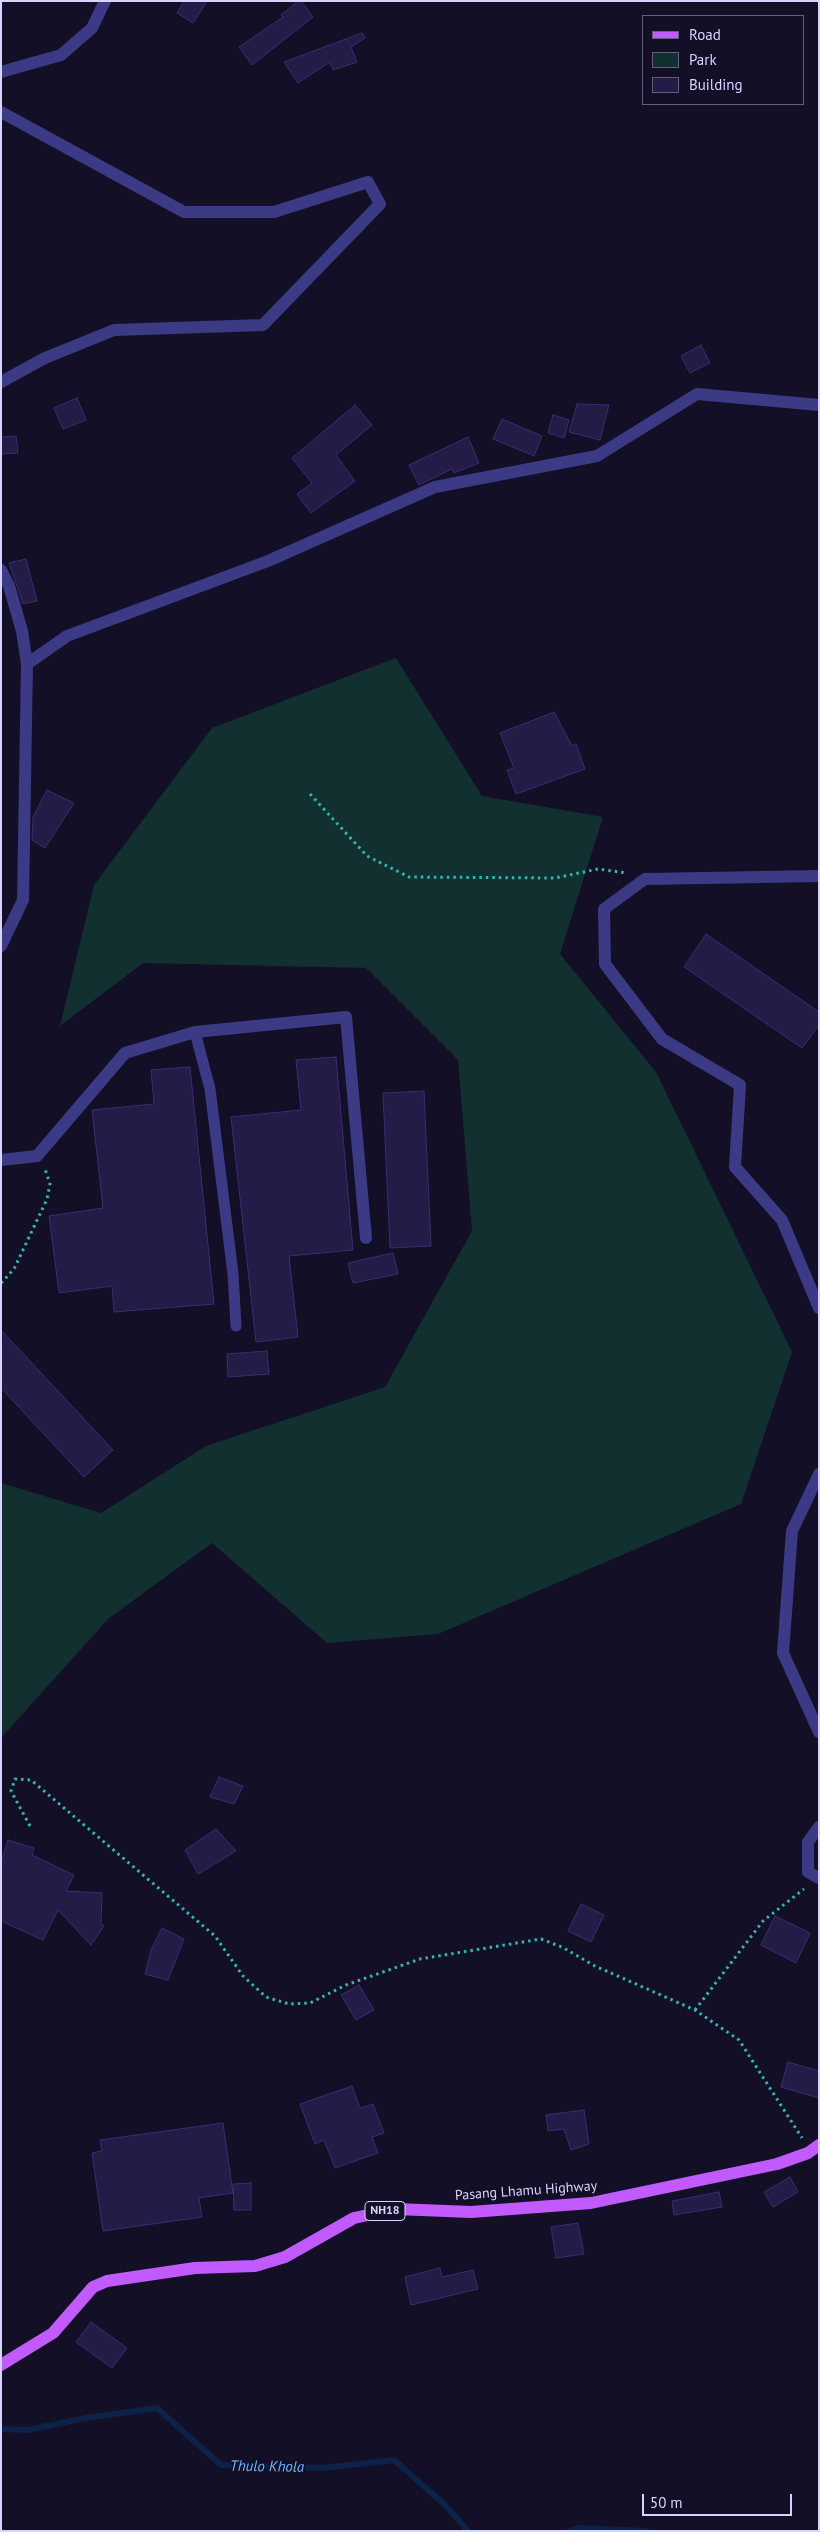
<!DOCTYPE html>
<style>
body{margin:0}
#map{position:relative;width:820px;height:2532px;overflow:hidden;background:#130f26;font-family:"PT Sans",sans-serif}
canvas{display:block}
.frame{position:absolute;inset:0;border:2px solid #d9d4ff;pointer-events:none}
.legend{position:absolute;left:642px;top:15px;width:162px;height:90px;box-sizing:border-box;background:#130f26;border:1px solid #625e7d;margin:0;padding:6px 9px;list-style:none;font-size:15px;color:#d9d4ff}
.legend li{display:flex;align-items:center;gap:10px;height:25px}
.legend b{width:25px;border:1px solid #625e7d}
.scale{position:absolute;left:642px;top:2494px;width:150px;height:22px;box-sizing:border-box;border:2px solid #d9d4ff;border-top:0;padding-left:6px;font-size:15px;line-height:18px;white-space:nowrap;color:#d9d4ff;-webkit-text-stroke:4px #130f26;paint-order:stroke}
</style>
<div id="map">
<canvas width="820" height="2532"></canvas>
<div class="frame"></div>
<ul class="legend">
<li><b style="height:6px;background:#c25bff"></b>Road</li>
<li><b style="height:14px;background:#12302f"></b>Park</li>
<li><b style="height:14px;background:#241b47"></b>Building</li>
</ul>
<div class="scale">50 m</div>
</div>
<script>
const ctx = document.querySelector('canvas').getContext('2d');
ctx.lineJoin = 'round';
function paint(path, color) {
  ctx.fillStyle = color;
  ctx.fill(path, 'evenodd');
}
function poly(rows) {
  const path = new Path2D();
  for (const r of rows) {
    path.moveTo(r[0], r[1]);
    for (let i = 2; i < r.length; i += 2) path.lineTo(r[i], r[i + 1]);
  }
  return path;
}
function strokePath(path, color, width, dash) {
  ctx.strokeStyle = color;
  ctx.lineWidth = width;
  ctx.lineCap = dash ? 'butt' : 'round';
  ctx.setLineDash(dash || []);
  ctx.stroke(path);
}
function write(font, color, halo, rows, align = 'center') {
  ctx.font = font + ' "PT Sans",sans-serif';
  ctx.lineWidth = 4;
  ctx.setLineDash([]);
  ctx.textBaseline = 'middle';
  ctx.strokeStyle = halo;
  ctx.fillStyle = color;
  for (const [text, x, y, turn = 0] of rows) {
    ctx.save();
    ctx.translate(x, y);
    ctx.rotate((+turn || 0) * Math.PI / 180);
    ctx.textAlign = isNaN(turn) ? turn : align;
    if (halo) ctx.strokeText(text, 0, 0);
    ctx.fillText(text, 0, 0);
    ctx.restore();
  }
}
paint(poly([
 [396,658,482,796,603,817,560,954,656,1072,792,1352,741,1504,438,1634,327,1643,212,1543,108,1619,1,1738,1,1483,101,1513,206,1446,385,1387,472,1231,458,1060,366,968,143,963,60,1026,94,885,212,728]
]), '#12302f');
strokePath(poly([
 [1,2429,28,2430,86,2418,157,2408,221,2465,323,2468,394,2460,443,2503,468,2531],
 [570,2531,579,2528,646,2531]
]), '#0c2248', 6);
const building = poly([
 [184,1,207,1,193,23,177,13,184,1],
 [298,1,301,1,313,17,252,65,239,47,283,17,281,15,298,1],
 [362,33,365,38,351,47,357,62,333,70,330,62,298,83,284,62,362,33],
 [701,345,710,363,690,373,681,356,701,345],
 [77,398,86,420,63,429,54,408,77,398],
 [577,404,609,405,600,440,569,432,577,404],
 [355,405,372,425,336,455,355,481,311,513,297,494,312,483,292,458,355,405],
 [553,415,569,420,564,438,548,433,553,415],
 [502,419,542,436,534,456,493,439,502,419],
 [16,436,18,453,1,454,1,437,16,436],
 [468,437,479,463,454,473,452,469,419,485,409,465,468,437],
 [26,559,37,601,23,604,9,563,26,559],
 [554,712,572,746,576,744,585,769,516,794,507,770,514,768,500,733,554,712],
 [47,790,74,803,45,848,32,840,33,817,47,790],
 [706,934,819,1012,819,1025,802,1048,684,967,706,934],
 [336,1057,353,1250,289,1256,298,1337,256,1342,231,1117,301,1110,296,1060,336,1057],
 [190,1067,214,1304,114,1312,112,1286,59,1293,49,1216,103,1208,92,1110,154,1104,151,1070,190,1067],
 [424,1091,431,1246,390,1248,383,1093,424,1091],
 [393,1253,398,1274,353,1283,348,1263,393,1253],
 [1,1330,113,1450,84,1477,1,1388,1,1330],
 [267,1351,269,1374,228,1377,227,1354,267,1351],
 [219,1777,243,1786,234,1804,210,1797,219,1777],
 [216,1829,236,1851,198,1874,185,1850,216,1829],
 [8,1840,34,1848,32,1855,74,1875,66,1891,102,1893,101,1924,104,1926,91,1945,58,1910,43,1940,1,1921,1,1862,8,1840],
 [581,1904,604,1915,591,1942,568,1931,581,1904],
 [775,1916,810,1933,796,1963,761,1945,775,1916],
 [162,1928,184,1939,168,1980,145,1974,151,1950,162,1928],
 [359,1985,374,2010,356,2020,341,1995,359,1985],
 [788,2062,819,2071,819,2098,781,2087,788,2062],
 [352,2086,360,2108,373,2104,384,2133,372,2137,378,2153,335,2168,324,2140,315,2144,300,2104,352,2086],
 [584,2110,589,2144,571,2150,564,2129,548,2131,546,2115,584,2110],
 [223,2123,233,2193,199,2198,202,2217,103,2231,92,2153,102,2151,100,2140,223,2123],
 [790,2177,798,2192,773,2207,764,2192,790,2177],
 [251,2183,251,2210,234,2210,233,2184,251,2183],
 [719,2192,722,2207,674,2215,672,2201,719,2192],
 [578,2223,584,2254,556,2258,551,2227,578,2223],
 [440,2268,442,2277,473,2270,478,2289,411,2305,405,2277,440,2268],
 [91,2322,127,2348,112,2368,76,2342,91,2322]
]);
paint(building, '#241b47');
strokePath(building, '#3b2d73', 1);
strokePath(poly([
 [310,794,367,856,409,877,555,878,598,869,627,873],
 [1,1283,14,1269,47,1199,50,1184,45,1169],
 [30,1826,11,1791,15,1779,31,1780,215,1936,243,1976,266,1997,289,2004,310,2003,346,1985,420,1959,541,1939,562,1947,595,1966,695,2010,739,2040,802,2138],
 [695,2010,763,1921,804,1889]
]), '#2fb8b0', 3, [2.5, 4]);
strokePath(poly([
 [195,1032,210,1089,233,1274,236,1326]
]), '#3d3a85', 11);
strokePath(poly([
 [1,72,61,55,92,28,105,1],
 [1,112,184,212,274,212,368,182,380,204,263,325,114,330,45,358,1,382],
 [1,570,9,586,22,631,27,664],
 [819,876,645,879,604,909,605,964,662,1039,740,1085,735,1167,782,1220,819,1308],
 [1,946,23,900,27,664,67,636,268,561,435,487,597,456,697,394,819,405],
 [1,1160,37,1156,125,1053,195,1032,346,1017,366,1238],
 [819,1474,792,1531,783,1653,819,1732],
 [819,1827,808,1842,808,1872,819,1878]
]), '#3d3a85', 12);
strokePath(poly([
 [1,2365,53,2333,93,2287,107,2281,195,2268,255,2266,285,2257,354,2218,396,2209,471,2212,591,2203,777,2164,808,2153,819,2145]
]), '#c25bff', 12);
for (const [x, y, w] of [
 [385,2211,40]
]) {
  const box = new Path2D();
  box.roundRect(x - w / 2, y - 9.5, w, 19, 4);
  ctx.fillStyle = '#130f26';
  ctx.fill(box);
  strokePath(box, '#d9d4ff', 1);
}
write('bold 12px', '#d9d4ff', null, [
 ["NH18",385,2211]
]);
write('14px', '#d9d4ff', '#130f26', [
 ["Pasang Lhamu Highway",526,2191,-4]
]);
write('italic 15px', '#62b6ff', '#130f26', [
 ["Thulo Khola",267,2467,1]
]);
</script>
